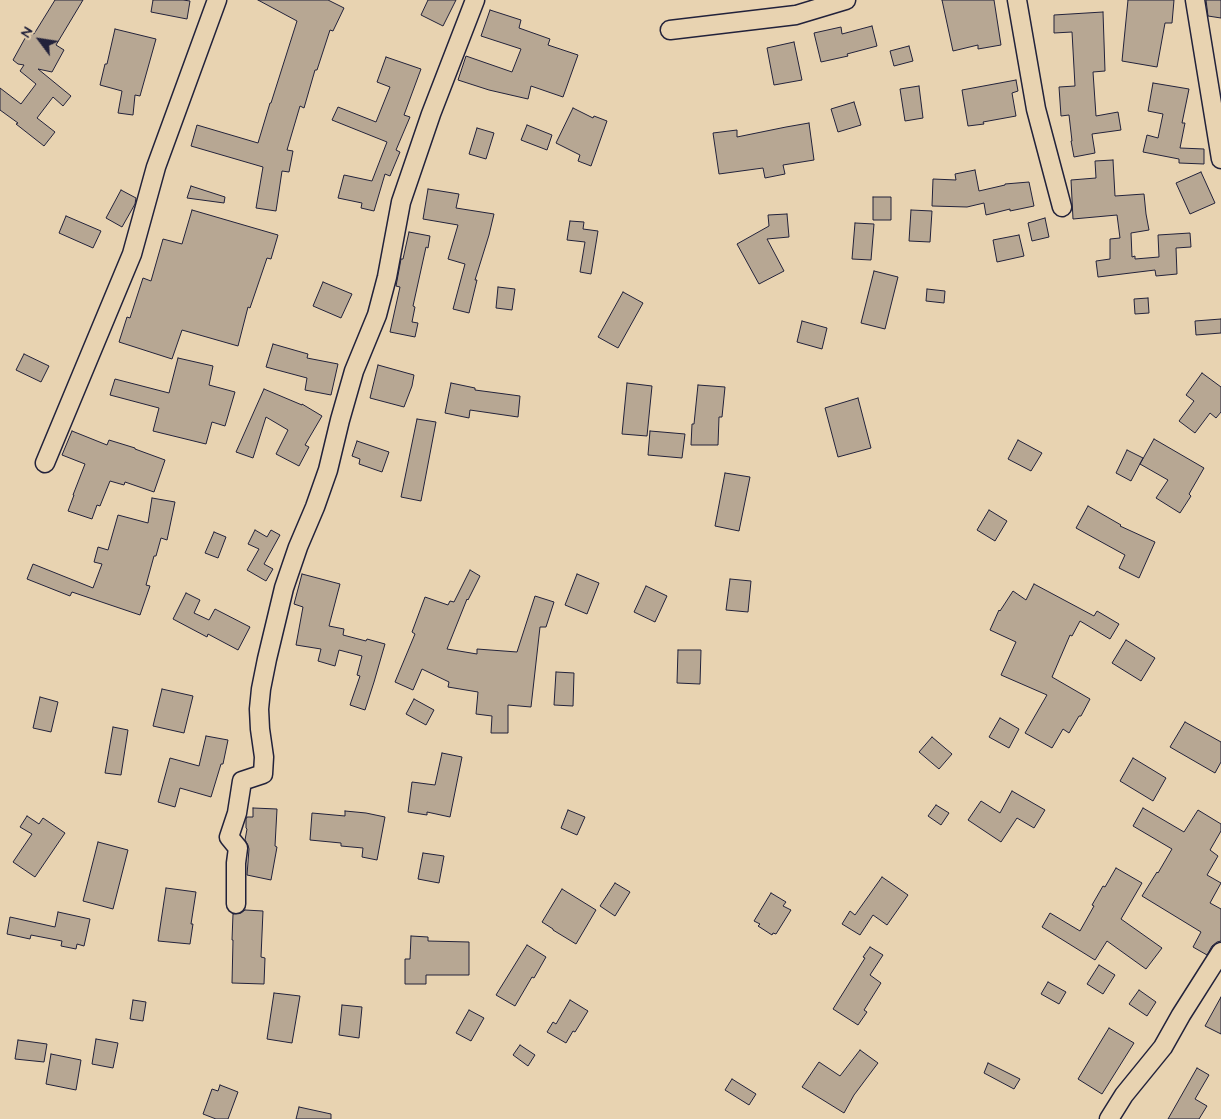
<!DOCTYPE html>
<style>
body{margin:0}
#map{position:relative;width:1221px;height:1119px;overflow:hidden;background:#e8d3b1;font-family:"Architects Daughter",sans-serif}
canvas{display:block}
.north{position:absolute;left:15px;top:15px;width:50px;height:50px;-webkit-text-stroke:4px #e8d3b1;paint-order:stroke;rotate:301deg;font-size:14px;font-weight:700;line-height:20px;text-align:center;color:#22223b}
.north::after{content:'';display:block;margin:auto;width:18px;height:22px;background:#22223b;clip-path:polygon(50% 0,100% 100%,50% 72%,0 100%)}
</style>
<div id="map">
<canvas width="1221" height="1119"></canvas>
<div class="north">N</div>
</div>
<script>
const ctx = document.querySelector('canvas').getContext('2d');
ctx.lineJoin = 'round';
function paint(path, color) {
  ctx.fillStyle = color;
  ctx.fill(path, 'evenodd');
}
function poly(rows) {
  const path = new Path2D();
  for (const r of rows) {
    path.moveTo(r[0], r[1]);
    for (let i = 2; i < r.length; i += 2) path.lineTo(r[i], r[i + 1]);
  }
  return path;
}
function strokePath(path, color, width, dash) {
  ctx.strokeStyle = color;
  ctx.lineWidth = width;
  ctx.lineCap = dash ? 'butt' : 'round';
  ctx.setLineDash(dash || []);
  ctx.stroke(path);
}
const building = poly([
 [55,0,83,0,56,45,64,50,52,72,38,69,71,96,63,106,53,97,37,118,55,132,44,146,16,124,18,123,0,110,0,88,21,104,36,84,20,71,24,65,18,64,13,60,29,31,34,34,55,0],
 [153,0,183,0,190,1,187,19,151,12,153,0],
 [258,0,328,0,344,8,333,31,330,30,317,70,315,70,304,108,300,106,287,150,293,151,289,172,282,171,276,211,256,208,263,167,191,146,197,125,258,143,270,103,271,103,297,21,258,0],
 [428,0,456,0,443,26,421,15,428,0],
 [942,0,994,0,1001,45,978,49,978,45,953,51,942,0],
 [1128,0,1174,0,1172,23,1165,23,1157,67,1122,61,1128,0],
 [1206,0,1221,0,1221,18,1208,16,1206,0],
 [490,10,521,20,519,28,550,39,548,45,578,55,563,97,531,86,528,99,489,90,458,80,466,56,512,72,521,49,481,36,490,10],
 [1103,12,1105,71,1093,72,1096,116,1118,112,1121,130,1092,134,1095,153,1074,157,1071,141,1072,141,1069,115,1061,116,1059,87,1075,86,1072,32,1054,33,1054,15,1103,12],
 [872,26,877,46,847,54,848,56,821,62,814,33,841,27,842,34,872,26],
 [115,29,156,39,140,96,135,95,133,115,118,113,122,91,100,85,105,64,107,64,115,29],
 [794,42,802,80,774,85,767,48,794,42],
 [909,46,913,61,894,66,890,51,909,46],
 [386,57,421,69,404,115,410,117,396,150,400,152,390,176,385,174,374,211,361,208,362,203,338,198,344,175,372,181,387,142,332,120,338,107,376,122,390,87,377,82,386,57],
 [1016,80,1018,91,1012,93,1016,116,983,122,984,124,968,126,962,90,1016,80],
 [1153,83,1189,89,1182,123,1185,123,1180,148,1204,149,1204,164,1179,163,1179,159,1143,152,1147,135,1158,138,1163,114,1148,111,1153,83],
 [919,86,923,118,905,121,900,89,919,86],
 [854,102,861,125,838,132,831,109,854,102],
 [573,108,593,118,594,116,607,121,591,166,578,161,580,155,556,143,573,108],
 [809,123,814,160,783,165,785,174,765,178,763,168,719,174,713,133,737,130,737,137,786,127,809,123],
 [527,125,552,135,547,150,521,140,527,125],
 [477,128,494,133,486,159,469,154,477,128],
 [1113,160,1115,196,1144,194,1146,214,1149,230,1131,233,1132,257,1135,256,1135,259,1159,257,1158,235,1190,233,1191,247,1176,248,1177,274,1156,276,1155,270,1098,277,1096,261,1110,259,1110,239,1120,238,1117,215,1073,219,1071,180,1096,178,1095,161,1113,160],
 [975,170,979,191,1005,185,1005,184,1029,182,1034,206,1010,211,1010,209,986,215,984,203,967,207,932,206,933,179,956,180,955,174,975,170],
 [1201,172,1215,203,1190,214,1176,183,1201,172],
 [191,186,225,197,224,203,187,198,191,186],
 [428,189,459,194,456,208,494,214,489,235,475,280,477,280,469,313,453,309,465,264,448,259,458,225,423,219,428,189],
 [121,190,136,198,135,204,122,227,106,218,121,190],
 [873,197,891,197,891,220,873,220,873,197],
 [192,210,278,235,271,259,267,258,250,308,248,307,238,346,182,330,172,359,119,342,127,317,130,318,143,278,151,281,163,239,182,244,192,210],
 [911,210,932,211,930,242,909,241,911,210],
 [787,214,789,237,767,239,784,271,759,284,737,244,769,226,768,215,787,214],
 [66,216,101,231,93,248,59,233,66,216],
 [1045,218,1049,237,1032,241,1028,223,1045,218],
 [570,221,584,222,583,229,598,231,591,274,580,272,585,242,567,240,570,221],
 [855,223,874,224,871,260,852,259,855,223],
 [409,232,430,236,428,248,426,247,413,306,415,307,412,322,418,323,415,337,390,332,400,287,396,286,401,259,403,259,409,232],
 [1019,235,1024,256,997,262,993,240,1019,235],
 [874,271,898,277,885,329,861,323,874,271],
 [323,282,352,294,341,318,313,306,323,282],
 [498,287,515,289,512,310,496,308,498,287],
 [927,289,945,291,944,303,926,301,927,289],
 [623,292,643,303,618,348,598,337,623,292],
 [1148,298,1149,313,1135,314,1134,299,1148,298],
 [1221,319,1221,333,1196,335,1195,321,1221,319],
 [802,321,827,328,822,349,797,342,802,321],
 [273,344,308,354,307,358,338,364,331,395,305,390,307,378,266,367,273,344],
 [24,354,49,366,41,382,16,370,24,354],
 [178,358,213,366,209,385,235,392,225,426,212,422,206,444,153,431,159,408,110,395,115,379,169,393,178,358],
 [378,365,414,375,412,386,404,407,370,398,378,365],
 [1202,373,1221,387,1221,412,1216,418,1210,413,1195,433,1179,421,1194,401,1186,395,1202,373],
 [451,383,475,388,475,390,520,396,518,417,470,410,469,418,445,413,451,383],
 [627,383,652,386,647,436,622,434,627,383],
 [698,385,725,387,722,417,719,417,718,445,691,445,692,424,694,424,698,385],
 [264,389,302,405,302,404,322,416,305,445,309,447,299,466,276,454,288,430,266,417,253,458,236,452,264,389],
 [858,398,871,448,838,457,825,408,858,398],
 [417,419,436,422,421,501,401,497,417,419],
 [72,431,107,445,109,440,135,448,135,449,165,460,154,492,125,482,124,485,110,481,100,506,97,505,92,519,68,511,74,495,73,495,85,464,62,455,72,431],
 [650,431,685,434,682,458,648,455,650,431],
 [1154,439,1204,468,1189,494,1191,496,1180,513,1156,498,1168,480,1140,464,1154,439],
 [1018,440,1042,453,1031,471,1008,459,1018,440],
 [357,441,389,452,382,472,359,464,360,459,352,456,357,441],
 [1127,450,1143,458,1131,481,1116,473,1127,450],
 [725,473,750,477,739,531,715,526,725,473],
 [152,498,175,502,167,540,161,538,156,556,154,556,146,585,150,586,140,615,72,592,70,596,27,579,33,564,93,588,102,564,94,562,98,547,108,550,118,515,148,523,152,498],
 [1088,506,1121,525,1120,526,1155,542,1139,578,1119,568,1125,555,1076,528,1088,506],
 [989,510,1007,521,995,541,977,530,989,510],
 [255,530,267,537,271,530,280,535,264,564,273,569,266,581,247,570,259,549,248,544,255,530],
 [214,532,226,537,218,558,205,553,214,532],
 [470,570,480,576,468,600,467,599,447,649,477,654,477,649,517,652,535,596,554,602,546,627,540,627,531,707,508,705,508,733,491,733,492,716,476,714,478,692,448,687,449,682,422,669,413,690,395,682,415,634,412,632,425,597,448,605,450,601,454,602,470,570],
 [302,574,340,584,329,626,344,629,343,635,366,641,367,639,385,644,374,682,365,710,350,705,360,676,357,675,362,656,339,650,335,666,318,661,321,649,296,645,303,607,294,604,302,574],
 [577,574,599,583,587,614,565,605,577,574],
 [730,579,751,581,748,612,726,610,730,579],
 [1034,584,1094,616,1097,611,1119,624,1110,639,1080,621,1072,636,1070,635,1052,677,1090,699,1081,716,1079,716,1069,733,1063,729,1052,748,1025,733,1047,695,1001,675,1016,642,990,630,999,610,1000,611,1013,591,1026,600,1034,584],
 [646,586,667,596,655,622,634,612,646,586],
 [186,593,200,600,194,613,209,620,215,609,250,627,238,650,208,634,207,637,173,619,186,593],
 [1126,640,1155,658,1141,681,1112,663,1126,640],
 [678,650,701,650,700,684,677,683,678,650],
 [556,672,574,673,573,706,554,705,556,672],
 [162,689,193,696,184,733,153,726,162,689],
 [40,697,58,702,51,732,33,728,40,697],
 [414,699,434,710,426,725,406,714,414,699],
 [1000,718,1019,729,1009,748,989,737,1000,718],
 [1185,722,1221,742,1221,762,1215,773,1170,747,1185,722],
 [113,727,128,730,121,775,105,773,113,727],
 [206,736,228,740,223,764,221,764,211,797,180,788,175,807,158,802,170,758,199,766,206,736],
 [932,737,952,754,939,769,919,752,932,737],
 [442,753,462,757,450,817,427,812,427,815,408,812,412,782,435,785,442,753],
 [1133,758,1166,778,1153,801,1120,781,1133,758],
 [1012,791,1045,810,1034,828,1017,818,1001,842,968,820,981,801,1000,813,1012,791],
 [936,805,949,813,941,825,928,816,936,805],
 [253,808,277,809,275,846,277,847,271,880,247,875,249,849,248,845,245,840,247,829,246,828,246,819,247,817,253,817,253,808],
 [1143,808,1184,832,1198,810,1221,824,1221,831,1210,850,1218,856,1207,875,1221,883,1210,903,1221,909,1221,941,1217,942,1212,946,1207,955,1193,947,1201,932,1142,896,1157,872,1158,873,1172,849,1133,826,1143,808],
 [568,810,585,817,577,835,561,828,568,810],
 [345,811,366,813,385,817,377,860,362,857,363,848,341,846,341,843,310,840,312,813,345,816,345,811],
 [27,816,39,824,43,818,65,833,35,877,13,862,32,834,20,827,27,816],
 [98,842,128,850,113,909,83,901,98,842],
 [423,853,444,856,439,883,418,879,423,853],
 [1116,868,1142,883,1121,919,1162,948,1146,969,1107,941,1095,960,1042,927,1050,913,1080,931,1094,906,1092,905,1103,886,1105,887,1116,868],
 [882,877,908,895,887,925,873,915,860,935,842,924,850,911,855,915,882,877],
 [615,883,630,892,615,916,600,906,615,883],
 [166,888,196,892,191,924,193,924,190,944,158,941,166,888],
 [562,889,596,910,576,944,553,930,553,929,542,922,562,889],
 [771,893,786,902,783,906,791,910,776,934,773,933,772,935,758,926,760,924,754,921,771,893],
 [245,910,263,911,261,957,265,958,264,984,232,983,233,940,232,940,233,914,241,913,245,910],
 [58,912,90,919,84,946,77,944,76,949,61,946,62,941,31,935,30,939,7,934,10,917,55,927,58,912],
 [411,936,428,937,428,941,469,942,469,975,426,975,426,984,405,984,405,959,410,959,411,936],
 [527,945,546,957,534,978,532,977,515,1006,496,995,527,945],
 [870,947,883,955,870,975,881,983,864,1010,867,1012,858,1025,833,1009,865,958,863,957,870,947],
 [1099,965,1115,975,1103,994,1087,984,1099,965],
 [1048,982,1066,992,1059,1004,1041,994,1048,982],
 [1139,990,1156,1002,1147,1016,1129,1004,1139,990],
 [274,993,300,996,292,1043,267,1039,274,993],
 [1221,997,1221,1034,1205,1026,1221,997],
 [133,1000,146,1002,143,1021,130,1019,133,1000],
 [570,1000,588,1011,575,1032,573,1031,566,1043,547,1032,553,1022,556,1024,570,1000],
 [342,1005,362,1007,359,1038,339,1035,342,1005],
 [469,1010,484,1018,471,1041,456,1033,469,1010],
 [1109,1028,1134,1043,1102,1094,1078,1079,1109,1028],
 [96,1039,118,1043,113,1068,92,1064,96,1039],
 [18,1040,47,1044,44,1062,15,1059,18,1040],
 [520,1045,535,1055,528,1066,513,1055,520,1045],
 [860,1050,878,1063,854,1095,844,1113,802,1087,819,1062,840,1076,860,1050],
 [51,1054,81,1060,76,1090,46,1084,51,1054],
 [988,1063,1020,1079,1014,1089,984,1073,988,1063],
 [1197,1068,1209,1075,1195,1099,1207,1106,1199,1119,1168,1119,1197,1068],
 [732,1079,756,1094,749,1105,725,1090,732,1079],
 [220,1085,238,1092,228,1119,216,1119,203,1114,212,1089,218,1091,220,1085],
 [299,1107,331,1114,331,1119,296,1119,299,1107]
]);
paint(building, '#b7a793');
strokePath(building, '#22223b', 1);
const minor = poly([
 [1017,0,1036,109,1062,207],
 [1195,0,1221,159],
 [670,30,796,15,846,0],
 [45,463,132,254,156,167,217,0],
 [236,904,236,863,238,848,229,837,237,813,242,781,263,774,264,757,260,729,259,709,261,689,267,659,284,588,298,547,315,507,328,470,340,420,354,371,377,315,387,277,401,202,431,114,475,0],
 [1109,1119,1124,1095,1163,1047,1181,1015,1221,952]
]);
strokePath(minor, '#22223b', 21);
strokePath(minor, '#e8d3b1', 18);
</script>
